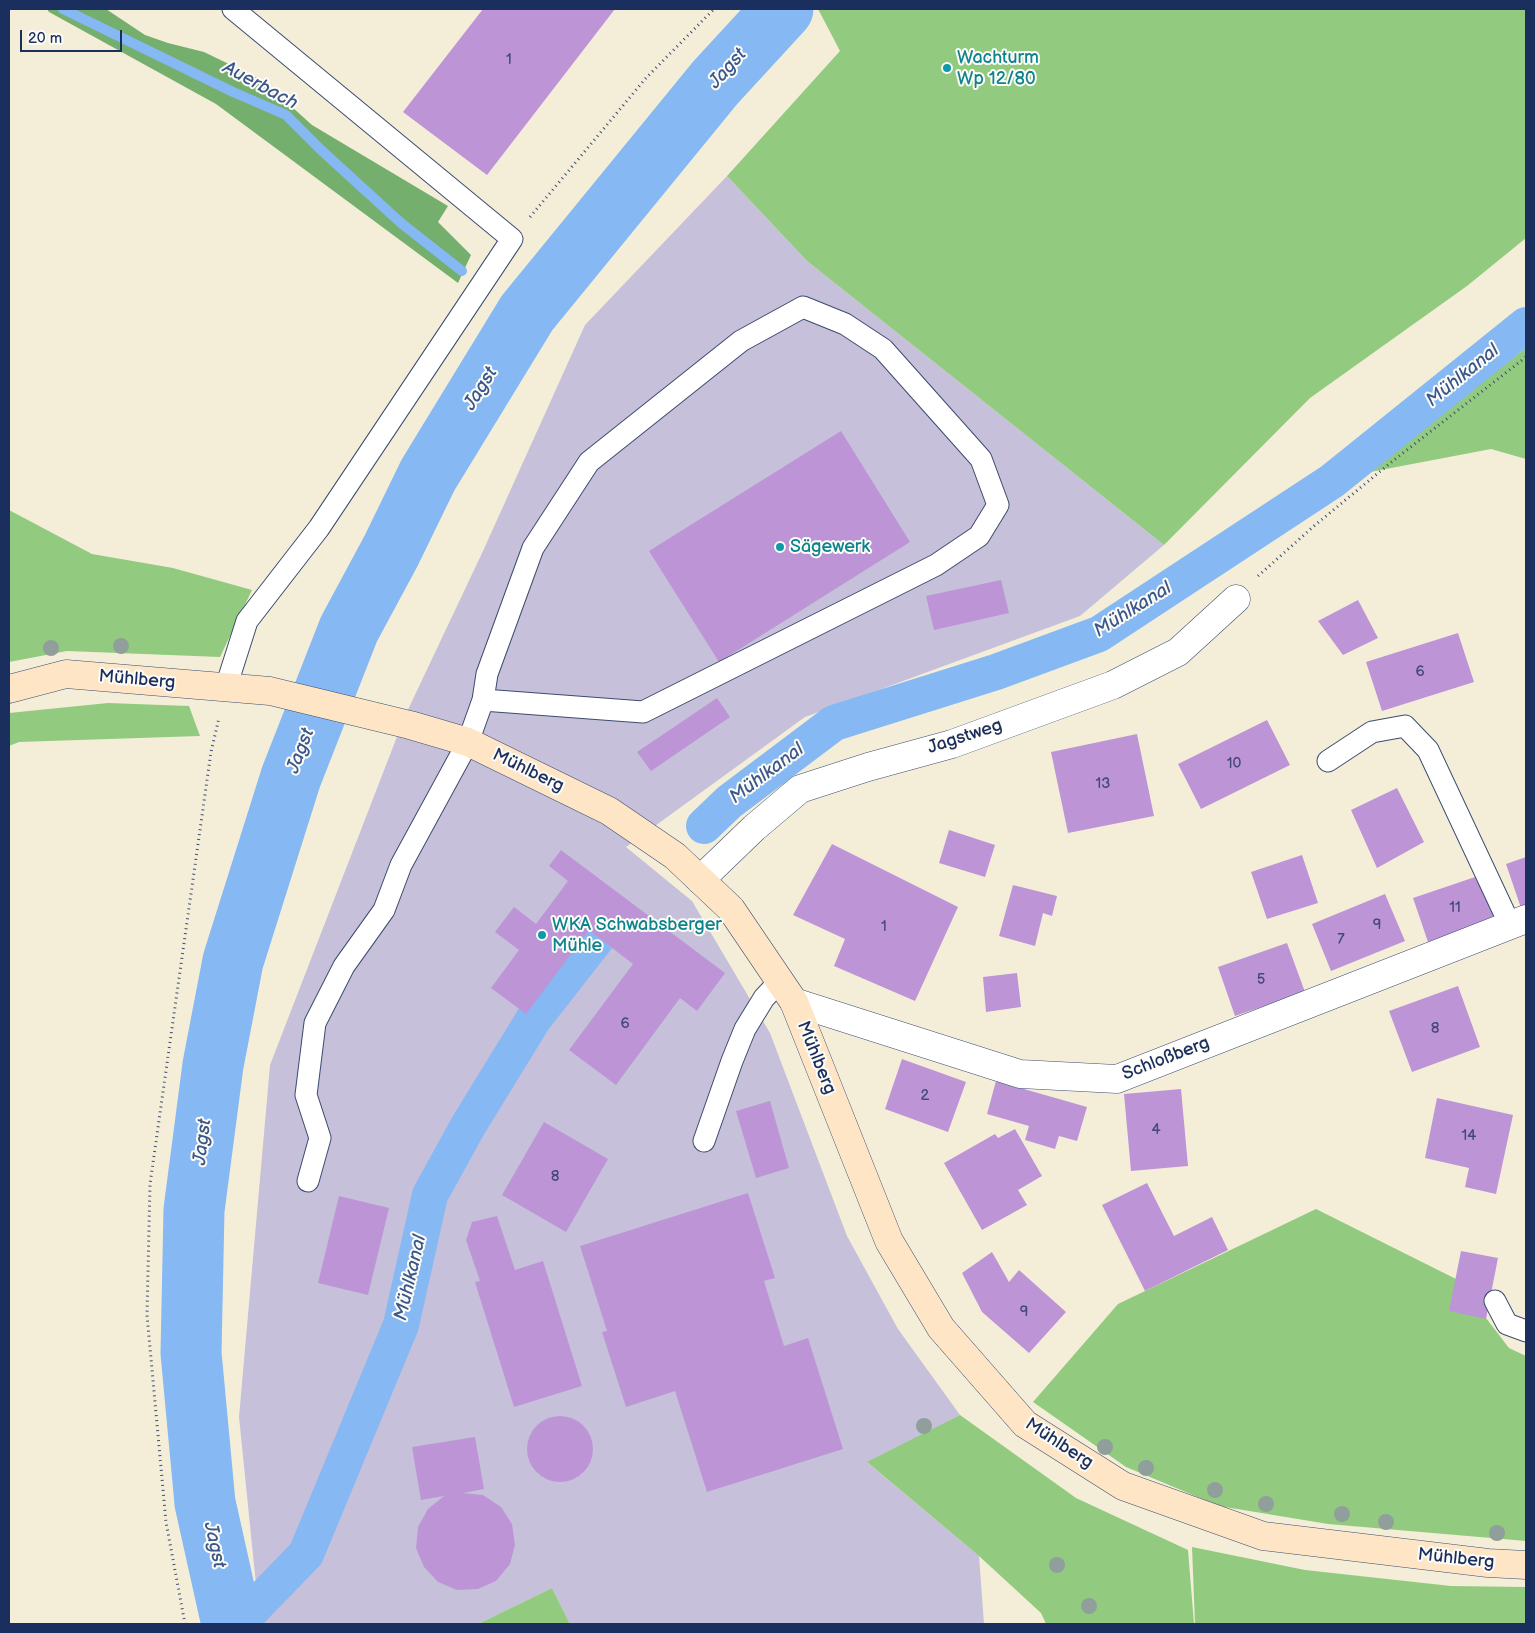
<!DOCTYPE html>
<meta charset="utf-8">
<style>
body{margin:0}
#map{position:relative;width:1535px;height:1633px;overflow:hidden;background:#f4eed9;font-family:"Balsamiq Sans",sans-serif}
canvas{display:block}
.frame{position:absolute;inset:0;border:10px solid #1b2f5e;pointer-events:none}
.scale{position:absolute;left:20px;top:30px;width:102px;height:22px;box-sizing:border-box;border:2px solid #1b2f5e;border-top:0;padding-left:6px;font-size:15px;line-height:18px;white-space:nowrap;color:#1b2f5e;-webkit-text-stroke:4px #fdfcf7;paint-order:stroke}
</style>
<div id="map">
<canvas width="1535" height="1633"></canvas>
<div class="frame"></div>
<div class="scale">20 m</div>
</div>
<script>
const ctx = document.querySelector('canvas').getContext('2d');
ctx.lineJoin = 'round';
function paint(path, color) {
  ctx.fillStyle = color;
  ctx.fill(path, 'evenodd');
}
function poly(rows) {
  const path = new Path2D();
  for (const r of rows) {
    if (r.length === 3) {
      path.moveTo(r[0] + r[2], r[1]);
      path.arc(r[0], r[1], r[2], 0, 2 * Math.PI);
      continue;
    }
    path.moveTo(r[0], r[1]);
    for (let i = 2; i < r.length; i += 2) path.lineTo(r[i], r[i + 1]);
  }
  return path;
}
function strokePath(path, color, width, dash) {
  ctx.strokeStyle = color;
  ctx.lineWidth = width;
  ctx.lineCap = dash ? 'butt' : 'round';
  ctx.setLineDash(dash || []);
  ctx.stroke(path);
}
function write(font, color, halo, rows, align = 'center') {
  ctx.font = font + ' "Balsamiq Sans",sans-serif';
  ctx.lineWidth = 4;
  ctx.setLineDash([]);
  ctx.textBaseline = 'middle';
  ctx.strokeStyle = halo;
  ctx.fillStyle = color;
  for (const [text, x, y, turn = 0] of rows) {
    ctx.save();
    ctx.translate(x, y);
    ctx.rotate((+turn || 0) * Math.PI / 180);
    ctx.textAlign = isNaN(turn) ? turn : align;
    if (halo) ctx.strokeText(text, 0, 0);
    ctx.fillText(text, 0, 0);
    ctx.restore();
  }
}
paint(poly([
 [727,176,807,261,1164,545,1080,616,805,717,626,847,692,901,770,1033,847,1236,898,1329,960,1415,868,1463,979,1556,984,1624,570,1624,552,1588,478,1624,260,1624,239,1417,270,1065,405,716,483,551,585,325]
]), '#c6c0da');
paint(poly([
 [818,9,1526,9,1526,238,1467,286,1310,398,1164,545,807,261,727,176,840,51],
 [1526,348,1526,459,1491,449,1365,473],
 [9,510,92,554,173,568,252,590,220,657,67,651,9,662],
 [108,703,189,706,200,736,19,742,9,746,9,713],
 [1316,1209,1456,1279,1509,1348,1526,1356,1526,1541,1328,1524,1219,1506,1126,1467,1033,1402,1118,1304],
 [960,1415,1076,1498,1188,1550,1194,1624,1046,1624,1041,1613,979,1556,867,1462],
 [1192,1547,1305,1570,1451,1586,1526,1587,1526,1624,1195,1624],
 [552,1588,570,1624,478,1624]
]), '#92cb7f');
paint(poly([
 [47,9,106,9,145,35,168,43,204,52,262,80,312,125,448,206,438,222,471,255,458,283,216,104,49,12]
]), '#75af6e');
strokePath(poly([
 [63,9,233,92,286,115,320,149,401,223,462,271]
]), '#86b8f3', 10);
strokePath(poly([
 [704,826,729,802,834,723,996,672,1099,634,1332,481,1526,325],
 [238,1624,306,1554,401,1325,430,1195,468,1126,533,1020,598,937]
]), '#86b8f3', 36);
strokePath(poly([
 [232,1624,205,1503,191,1353,194,1210,213,1065,233,961,291,777,349,629,391,551,428,475,527,313,715,83,783,9]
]), '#86b8f3', 61);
paint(poly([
 [483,9,615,9,487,175,403,112],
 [841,431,910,542,719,662,649,551],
 [1001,580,1009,613,934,630,926,596],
 [1358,600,1378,638,1343,655,1318,621],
 [1458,633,1474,682,1382,711,1366,662],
 [717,698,730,717,651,771,637,752],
 [1267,720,1290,765,1201,809,1178,764],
 [1137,734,1154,816,1068,833,1051,752],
 [1397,788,1424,842,1377,868,1351,810],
 [949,830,995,845,985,877,939,863],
 [832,844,958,907,915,1001,834,966,845,939,793,915],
 [561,850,725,973,697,1011,680,998,616,1085,569,1050,633,964,589,930,526,1014,491,988,519,950,495,932,514,907,536,924,568,881,549,866],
 [1302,855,1318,903,1267,919,1251,872],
 [1526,857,1526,906,1521,908,1506,864],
 [1481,875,1497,918,1428,942,1413,898],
 [1013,885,1057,896,1052,916,1043,913,1035,946,999,936],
 [1385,894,1405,941,1331,971,1312,924],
 [1287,943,1305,992,1235,1016,1218,967],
 [1017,973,1021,1007,986,1012,983,977],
 [1458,986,1480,1047,1412,1072,1389,1011],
 [902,1059,966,1082,948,1132,885,1109],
 [996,1081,1087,1107,1077,1141,1059,1136,1055,1149,1025,1140,1029,1126,987,1114],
 [1181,1089,1188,1166,1131,1171,1124,1094],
 [1437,1098,1513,1115,1496,1194,1465,1187,1469,1168,1425,1158],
 [770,1101,789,1168,756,1178,736,1111],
 [544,1122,608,1159,566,1232,502,1195],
 [1015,1129,1042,1176,1018,1190,1027,1205,982,1230,944,1163,995,1134,998,1138],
 [1147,1183,1174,1236,1212,1217,1228,1250,1145,1291,1102,1205],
 [748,1193,775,1278,764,1281,784,1346,808,1338,843,1449,707,1492,675,1391,626,1407,602,1332,607,1331,580,1246],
 [339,1196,389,1208,368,1295,318,1283],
 [497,1216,515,1270,543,1261,582,1386,514,1407,475,1282,480,1281,466,1240,472,1222],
 [1461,1251,1498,1258,1486,1319,1449,1311],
 [992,1252,1009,1282,1019,1270,1066,1312,1029,1353,982,1312,962,1273],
 [560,1449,33],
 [475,1437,484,1489,463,1493,483,1495,501,1507,512,1524,515,1545,510,1564,496,1581,478,1589,457,1590,438,1582,424,1567,416,1548,418,1527,428,1509,444,1496,421,1500,412,1447]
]), '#bd95d7');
const lane = poly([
 [226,687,247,621,319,528,512,239,233,9],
 [1328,761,1372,732,1405,726,1428,750,1510,925],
 [704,1141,732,1061,745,1029,764,998,780,981],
 [308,1181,320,1138,306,1095,315,1023,344,966,384,910,401,865,468,742,483,700,487,674,533,548,589,462,741,341,803,307,845,324,883,349,981,459,998,505,979,536,936,565,643,712,483,700],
 [1495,1301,1507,1324,1526,1331]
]);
const street = poly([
 [700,880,754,828,800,789,868,767,952,744,1113,685,1178,652,1236,599],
 [794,1002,1020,1074,1117,1079,1526,919]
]);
const secondary = poly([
 [9,689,66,674,270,691,410,725,468,742,609,811,675,856,731,909,794,1002,889,1241,941,1328,1025,1424,1123,1486,1263,1536,1488,1563,1526,1565]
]);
strokePath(lane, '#3c4c70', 23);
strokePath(street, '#3c4c70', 29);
strokePath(secondary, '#3c4c70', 29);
strokePath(poly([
 [530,217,646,78,714,9],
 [1258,576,1314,526,1394,460,1526,357],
 [185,1624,166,1522,147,1315,150,1184,211,752,219,718]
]), '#3c4c70', 3, [1, 4]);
strokePath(lane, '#fff', 21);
strokePath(street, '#fff', 28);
strokePath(secondary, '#fde5c5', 28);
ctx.fillStyle = '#909f9b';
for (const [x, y] of [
 [121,646],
 [51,648],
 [924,1426],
 [1105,1447],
 [1146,1468],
 [1215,1490],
 [1266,1504],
 [1342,1514],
 [1386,1522],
 [1497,1533],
 [1057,1565],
 [1089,1606]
]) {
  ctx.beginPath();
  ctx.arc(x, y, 8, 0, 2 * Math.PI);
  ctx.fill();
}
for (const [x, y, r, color] of [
 [947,68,5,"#0f9aa8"],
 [780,547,5,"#0f9aa8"],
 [542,935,5,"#0f9aa8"]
]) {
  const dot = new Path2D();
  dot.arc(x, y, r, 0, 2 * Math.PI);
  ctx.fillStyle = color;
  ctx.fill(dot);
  strokePath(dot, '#fdfcf7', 2);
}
write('15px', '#44487c', null, [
 ["1",509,60],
 ["6",1420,672],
 ["10",1234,764],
 ["13",1103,784],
 ["11",1455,908],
 ["9",1377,925],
 ["1",884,927],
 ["7",1341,940],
 ["5",1261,980],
 ["6",625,1024],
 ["8",1435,1029],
 ["2",925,1096],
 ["4",1156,1130],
 ["14",1469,1136],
 ["8",555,1177],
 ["9",1024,1312]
]);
write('18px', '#0d838f', '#fdfcf7', [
 ["Wachturm",957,58],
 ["Wp 12/80",957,79],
 ["Sägewerk",790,547],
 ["WKA Schwabsberger",552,925],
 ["Mühle",552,946]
], 'left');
write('18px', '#1b2f5e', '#fdfcf7', [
 ["Mühlberg",137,680,5],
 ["Jagstweg",965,737,-18],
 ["Mühlberg",528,771,26],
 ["Mühlberg",816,1058,68],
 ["Schloßberg",1166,1059,-21],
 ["Mühlberg",1059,1444,33],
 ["Mühlberg",1456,1559,6]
]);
write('italic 19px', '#3b588b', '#fdfcf7', [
 ["Jagst",728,69,-48],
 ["Auerbach",260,86,28],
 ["Mühlkanal",1463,376,-39],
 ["Jagst",481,389,-58],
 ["Mühlkanal",1133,610,-32],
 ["Jagst",301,751,-69],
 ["Mühlkanal",767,774,-37],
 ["Jagst",203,1142,-83],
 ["Mühlkanal",411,1278,-77],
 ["Jagst",214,1545,78]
]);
</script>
